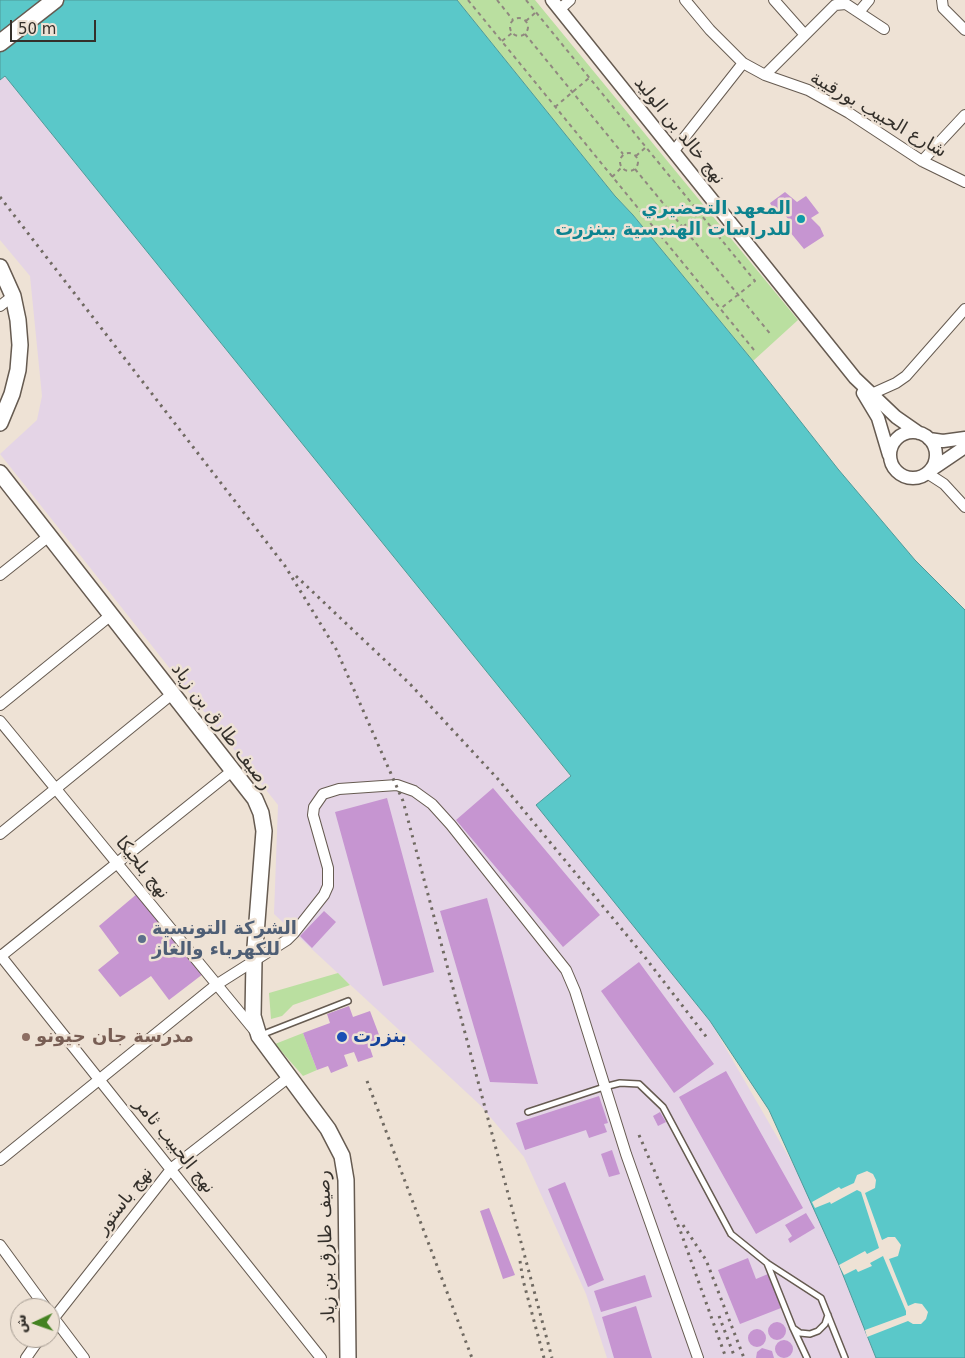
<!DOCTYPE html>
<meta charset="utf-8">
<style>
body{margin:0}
#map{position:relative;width:965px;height:1358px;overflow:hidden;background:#eee2d5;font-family:"DejaVu Sans","Noto Naskh Arabic",sans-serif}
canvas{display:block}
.north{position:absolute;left:10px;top:1298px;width:50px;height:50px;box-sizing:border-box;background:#eee2d5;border:1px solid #a49b91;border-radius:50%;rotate:267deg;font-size:14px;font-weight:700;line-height:20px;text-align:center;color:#34302b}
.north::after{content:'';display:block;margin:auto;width:18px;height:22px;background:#448221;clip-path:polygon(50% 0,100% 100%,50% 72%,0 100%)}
.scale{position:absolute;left:10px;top:20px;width:86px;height:22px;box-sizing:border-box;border:2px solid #34302b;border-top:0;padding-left:6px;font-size:15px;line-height:18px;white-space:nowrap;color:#34302b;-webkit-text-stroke:4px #eee2d5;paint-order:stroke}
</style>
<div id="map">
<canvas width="965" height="1358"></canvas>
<div class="north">ش</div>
<div class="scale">50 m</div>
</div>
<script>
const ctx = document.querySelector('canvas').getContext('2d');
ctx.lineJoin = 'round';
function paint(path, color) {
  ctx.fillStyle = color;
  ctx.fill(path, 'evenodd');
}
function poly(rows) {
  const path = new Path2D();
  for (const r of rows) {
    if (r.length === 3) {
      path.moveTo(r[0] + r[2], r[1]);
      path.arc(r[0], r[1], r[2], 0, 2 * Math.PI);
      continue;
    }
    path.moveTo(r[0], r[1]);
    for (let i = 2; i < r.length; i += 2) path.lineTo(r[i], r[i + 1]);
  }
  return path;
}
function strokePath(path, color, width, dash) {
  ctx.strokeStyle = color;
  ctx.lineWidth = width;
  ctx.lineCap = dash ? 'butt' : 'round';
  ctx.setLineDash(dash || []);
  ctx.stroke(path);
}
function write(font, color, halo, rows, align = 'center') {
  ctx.font = font + ' "DejaVu Sans","Noto Naskh Arabic",sans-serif';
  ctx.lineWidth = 5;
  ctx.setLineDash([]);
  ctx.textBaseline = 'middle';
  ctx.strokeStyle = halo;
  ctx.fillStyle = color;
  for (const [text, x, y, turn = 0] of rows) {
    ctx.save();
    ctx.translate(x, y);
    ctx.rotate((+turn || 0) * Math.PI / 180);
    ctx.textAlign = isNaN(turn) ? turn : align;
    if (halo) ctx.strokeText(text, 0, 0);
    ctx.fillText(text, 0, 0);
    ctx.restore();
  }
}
paint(poly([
 [5,76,571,777,537,805,710,1021,805,1185,839,1265,876,1358,607,1358,586,1294,524,1157,480,1105,274,914,278,805,0,454,37,420,42,396,30,276,0,240,0,80]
]), '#e4d4e6');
paint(poly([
 [457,0,535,0,798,320,753,361,633,215,615,196],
 [338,973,350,985,293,1005,282,1016,271,1019,269,993],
 [303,1033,317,1070,303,1076,275,1044]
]), '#badfa0');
const water = poly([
 [0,0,457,0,615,196,633,215,753,361,838,469,915,560,965,610,965,1358,876,1358,839,1265,769,1110,710,1021,536,805,571,776,5,76,0,80,0,0]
]);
paint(water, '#5ac8c9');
strokePath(water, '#4f9a9a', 1);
paint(poly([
 [867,1171,873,1174,876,1180,875,1188,865,1193,882,1240,888,1237,895,1237,901,1245,898,1256,889,1259,908,1306,915,1303,922,1304,928,1312,926,1319,921,1324,913,1324,908,1321,867,1337,865,1330,906,1315,906,1311,883,1256,870,1263,872,1266,858,1272,856,1269,844,1275,839,1265,865,1251,867,1254,879,1248,861,1192,857,1190,831,1204,830,1202,815,1208,812,1202,839,1187,841,1189,854,1183,857,1175]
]), '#eee2d5');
paint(poly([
 [785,192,797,202,806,196,819,213,811,218,820,227,824,236,804,249,785,226,790,221,783,213,776,214,770,203],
 [493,788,600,915,563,947,456,820],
 [387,798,434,972,383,986,335,812],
 [138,893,203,974,169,1000,151,976,120,997,98,970,119,953,99,926],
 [487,898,538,1084,490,1082,440,911],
 [324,911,336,922,312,948,300,936],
 [639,962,714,1064,674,1093,601,991],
 [349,1006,353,1017,370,1011,381,1040,369,1045,373,1057,358,1062,354,1052,344,1055,348,1066,331,1073,328,1066,317,1070,303,1033,330,1023,327,1014],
 [726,1071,803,1208,756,1234,679,1097],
 [599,1096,608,1123,604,1124,607,1132,589,1138,586,1130,525,1150,516,1123],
 [660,1112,666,1122,658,1126,653,1116],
 [612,1150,620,1174,609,1177,601,1154],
 [565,1182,604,1280,588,1287,548,1189],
 [489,1208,515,1275,503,1279,480,1211],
 [806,1213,815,1228,790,1243,788,1239,792,1236,785,1225],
 [748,1258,756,1279,768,1274,781,1308,740,1324,718,1270],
 [645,1275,652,1297,601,1312,594,1291],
 [636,1306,652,1358,614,1358,602,1317],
 [777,1331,9],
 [757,1338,9],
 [784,1349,9],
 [762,1348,772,1351,774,1358,756,1358,757,1352]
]), '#c695d1');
const service = poly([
 [261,1035,348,1001],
 [528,1112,604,1087,620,1083,639,1084,663,1107,731,1234,767,1263,821,1298,845,1358],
 [767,1263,793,1328,807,1358],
 [793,1328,800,1333,810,1334,818,1331,825,1324,828,1315]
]);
const minor = poly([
 [685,0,710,30,743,63,765,75,808,90,849,113,922,161,965,182],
 [774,0,805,35],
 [942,0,943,8,965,30],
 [560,9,570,0],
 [859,12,869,0],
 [765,75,835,5,846,4,884,29],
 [673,152,743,63],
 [922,161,965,115],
 [0,306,13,296],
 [867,396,896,383,906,376,965,309],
 [927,473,944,484,965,507],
 [0,575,49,536],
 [0,705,111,615],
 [0,721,255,1031],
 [0,834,172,694],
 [0,955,321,1358],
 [1,956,232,771],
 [0,1160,216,985,287,940,294,933,324,895,328,886,328,868,313,815,314,807,323,794,339,789,397,785,414,791,432,804,451,825,566,970,575,991,626,1154,698,1358],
 [0,1245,46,1308],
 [50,1313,84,1358],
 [50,1323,172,1168,289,1077],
 [26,1358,40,1338]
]);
const tertiary = poly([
 [552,0,855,378,896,417,919,433],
 [863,393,878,418,889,455],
 [913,455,23],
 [929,439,943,441,965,438],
 [931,470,965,447]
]);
const secondary = poly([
 [0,267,13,296,18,320,20,345,18,370,12,394,0,423],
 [0,473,255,799,261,813,264,831,254,960,253,1016,259,1036,328,1129,342,1156,346,1180,348,1358]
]);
const primary = poly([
 [0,43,55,0]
]);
strokePath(service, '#665b51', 8);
strokePath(minor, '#665b51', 12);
strokePath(tertiary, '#665b51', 15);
strokePath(secondary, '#665b51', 18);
strokePath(primary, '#665b51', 19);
strokePath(poly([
 [468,0,754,350],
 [497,0,513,20],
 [526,0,755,281,720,309],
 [519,27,9],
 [526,21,536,12],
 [525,34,623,154],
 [502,41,512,33],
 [555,107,589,78],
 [629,162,9],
 [636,156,646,147],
 [635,169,772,336],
 [612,177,621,168],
 [683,227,699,213]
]), '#90887f', 2, [4, 4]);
strokePath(service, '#fff', 5);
strokePath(minor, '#fff', 10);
strokePath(tertiary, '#fff', 12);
strokePath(secondary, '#fff', 15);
strokePath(primary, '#fff', 16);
strokePath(poly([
 [0,197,285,566,336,649,403,801,552,1358],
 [296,576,410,684,497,778,644,956,708,1039],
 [367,1081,472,1358],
 [639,1135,680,1230,726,1358],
 [683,1225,706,1260,744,1358],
 [520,1261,523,1280,544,1358],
 [719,1316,735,1358]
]), '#706a62', 3, [2.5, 5]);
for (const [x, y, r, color] of [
 [801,219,5,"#0f9aa8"],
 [142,939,5,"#5c6f8a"],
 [26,1037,5,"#8d6e63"],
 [342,1037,6,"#1a4fb4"]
]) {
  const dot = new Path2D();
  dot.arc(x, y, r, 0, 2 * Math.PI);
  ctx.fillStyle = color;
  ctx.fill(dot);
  strokePath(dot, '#eee2d5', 2);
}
write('18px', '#34302b', '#eee2d5', [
 ["شارع الحبيب بورقيبة",878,115,30],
 ["نهج خالد بن الوليد",679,131,51],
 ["رصيف طارق بن زياد",221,727,53],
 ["نهج بلجيكا",142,868,51],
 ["نهج الحبيب ثامر",174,1146,51],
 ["نهج باستور",125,1201,-52],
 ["رصيف طارق بن زياد",327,1247,-92]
]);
write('bold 18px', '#0d838f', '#eee2d5', [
 ["المعهد التحضيري",791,209],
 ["للدراسات الهندسية ببنزرت",791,230]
], 'right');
write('bold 18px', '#4e5e75', '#eee2d5', [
 ["الشركة التونسية",152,929],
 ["للكهرباء والغاز",152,950]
], 'left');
write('bold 18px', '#785e54', '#eee2d5', [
 ["مدرسة جان جيونو",36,1037]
], 'left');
write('bold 18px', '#164399', '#eee2d5', [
 ["بنزرت",353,1037]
], 'left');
</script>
